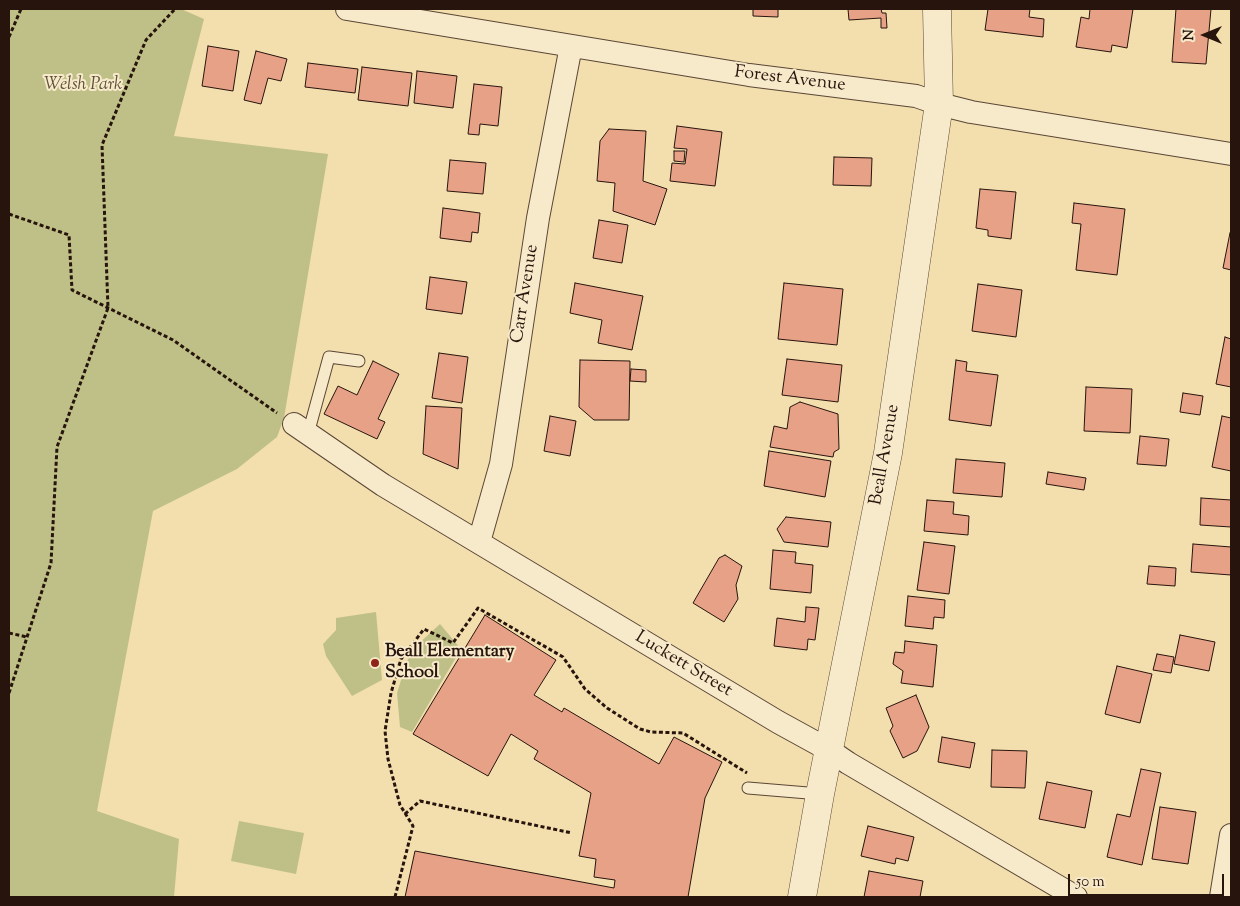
<!DOCTYPE html>
<style>
body{margin:0}
#map{position:relative;width:1240px;height:906px;overflow:hidden;background:#f3deae;font-family:"Sorts Mill Goudy",serif}
canvas{display:block}
.frame{position:absolute;inset:0;border:10px solid #27140d;pointer-events:none}
.north{position:absolute;left:1180px;top:10px;width:50px;height:50px;-webkit-text-stroke:4px #f7eaca;paint-order:stroke;rotate:270deg;font-size:14px;font-weight:700;line-height:20px;text-align:center;color:#27140d}
.north::after{content:'';display:block;margin:auto;width:18px;height:22px;background:#27140d;clip-path:polygon(50% 0,100% 100%,50% 72%,0 100%)}
.scale{position:absolute;left:1068px;top:874px;width:156px;height:22px;box-sizing:border-box;border:2px solid #27140d;border-top:0;padding-left:6px;font-size:15px;line-height:18px;white-space:nowrap;color:#27140d;-webkit-text-stroke:4px #f7eaca;paint-order:stroke}
</style>
<div id="map">
<canvas width="1240" height="906"></canvas>
<div class="frame"></div>
<div class="north">N</div>
<div class="scale">50 m</div>
</div>
<script>
const ctx = document.querySelector('canvas').getContext('2d');
ctx.lineJoin = 'round';
function paint(path, color) {
  ctx.fillStyle = color;
  ctx.fill(path, 'evenodd');
}
function poly(rows) {
  const path = new Path2D();
  for (const r of rows) {
    path.moveTo(r[0], r[1]);
    for (let i = 2; i < r.length; i += 2) path.lineTo(r[i], r[i + 1]);
  }
  return path;
}
function strokePath(path, color, width, dash) {
  ctx.strokeStyle = color;
  ctx.lineWidth = width;
  ctx.lineCap = dash ? 'butt' : 'round';
  ctx.setLineDash(dash || []);
  ctx.stroke(path);
}
function write(font, color, halo, rows, align = 'center') {
  ctx.font = font + ' "Sorts Mill Goudy",serif';
  ctx.lineWidth = 4;
  ctx.setLineDash([]);
  ctx.textBaseline = 'middle';
  ctx.strokeStyle = halo;
  ctx.fillStyle = color;
  for (const [text, x, y, turn = 0] of rows) {
    ctx.save();
    ctx.translate(x, y);
    ctx.rotate((+turn || 0) * Math.PI / 180);
    ctx.textAlign = isNaN(turn) ? turn : align;
    if (halo) ctx.strokeText(text, 0, 0);
    ctx.fillText(text, 0, 0);
    ctx.restore();
  }
}
paint(poly([
 [9,9,181,9,204,19,174,136,328,154,284,418,277,437,237,469,153,511,97,811,179,839,174,897,9,897],
 [376,612,382,680,352,696,326,656,323,644,336,630,336,618],
 [440,624,461,649,412,732,400,727,397,693,407,661,416,646],
 [239,821,304,833,296,874,231,861]
]), '#bfc087');
const building = poly([
 [753,9,778,9,778,17,753,16,753,9],
 [848,9,881,9,882,13,886,13,887,28,881,28,881,18,849,20,848,9],
 [988,9,1030,9,1029,17,1044,19,1043,37,985,30,988,9],
 [1090,9,1133,9,1127,48,1112,45,1111,52,1076,47,1081,17,1089,19,1090,9],
 [1176,9,1211,9,1206,64,1172,62,1176,9],
 [208,46,239,51,233,91,202,86,208,46],
 [256,51,287,59,281,81,268,78,261,104,244,100,256,51],
 [308,63,358,69,355,93,305,87,308,63],
 [362,67,412,73,408,106,358,100,362,67],
 [417,71,457,76,453,108,414,103,417,71],
 [474,84,502,87,498,126,480,124,479,135,468,134,474,84],
 [677,126,722,132,715,186,670,181,672,163,685,164,687,149,674,148,677,126],
 [609,129,646,131,643,181,667,189,655,225,613,211,615,183,597,181,600,141,609,129],
 [674,151,685,151,684,162,674,161,674,151],
 [834,157,872,158,871,186,833,185,834,157],
 [450,160,486,163,483,194,447,191,450,160],
 [980,189,1016,192,1011,239,988,236,988,230,976,228,980,189],
 [1074,203,1125,209,1117,275,1076,270,1081,224,1072,223,1074,203],
 [443,208,480,213,478,233,472,232,471,242,440,238,443,208],
 [599,220,628,225,622,263,593,258,599,220],
 [1230,233,1231,233,1231,270,1223,268,1230,233],
 [430,277,467,282,462,314,426,309,430,277],
 [575,283,643,296,632,350,598,343,602,320,570,313,575,283],
 [784,283,843,289,837,345,778,339,784,283],
 [978,284,1022,290,1016,337,972,331,978,284],
 [1225,337,1231,339,1231,387,1216,384,1225,337],
 [439,353,468,357,462,403,432,398,439,353],
 [787,359,842,365,838,402,782,395,787,359],
 [580,360,630,361,629,420,594,420,579,407,580,360],
 [956,360,967,362,966,371,998,375,991,426,949,420,956,360],
 [373,361,399,374,378,419,385,422,377,439,324,414,338,386,357,395,373,361],
 [631,369,646,370,646,382,630,381,631,369],
 [1086,387,1132,389,1130,433,1084,431,1086,387],
 [1183,393,1203,396,1200,415,1180,412,1183,393],
 [800,402,838,414,839,449,834,452,833,457,770,447,774,426,787,429,790,407,800,402],
 [426,406,462,408,458,469,423,454,426,406],
 [550,416,576,421,570,456,544,451,550,416],
 [1222,416,1231,418,1231,471,1212,467,1222,416],
 [1140,436,1169,439,1166,466,1137,464,1140,436],
 [769,451,831,461,825,497,764,486,769,451],
 [956,459,1005,463,1002,497,953,493,956,459],
 [1048,472,1086,478,1084,490,1046,484,1048,472],
 [1201,498,1231,500,1231,527,1200,525,1201,498],
 [927,500,954,502,953,514,969,516,968,535,924,531,927,500],
 [786,517,831,522,828,547,784,542,777,529,786,517],
 [924,542,955,546,949,594,917,590,924,542],
 [1193,544,1231,547,1231,575,1191,572,1193,544],
 [773,550,796,552,795,563,813,565,811,593,770,589,773,550],
 [725,555,742,566,736,585,738,599,724,622,693,603,719,558,725,555],
 [1149,566,1176,568,1175,586,1147,584,1149,566],
 [908,596,945,600,944,618,934,617,933,629,905,626,908,596],
 [806,607,819,608,815,640,808,639,807,650,774,646,777,618,805,622,806,607],
 [485,615,556,660,534,695,562,712,564,708,659,764,674,737,722,762,705,798,688,897,405,897,415,851,614,888,615,880,594,877,596,859,579,856,591,793,534,759,538,751,511,734,488,776,413,734,485,615],
 [1180,635,1215,642,1209,671,1174,664,1180,635],
 [905,641,937,645,933,687,901,683,903,671,893,664,895,652,904,653,905,641],
 [1157,654,1174,657,1171,673,1153,670,1157,654],
 [1117,666,1152,674,1140,723,1105,714,1117,666],
 [916,695,929,727,917,751,903,758,890,731,893,726,886,708,916,695],
 [942,737,975,743,970,768,938,762,942,737],
 [992,750,1027,751,1025,788,991,787,992,750],
 [1141,769,1161,773,1142,865,1107,857,1117,814,1130,817,1141,769],
 [1047,782,1092,791,1085,828,1039,819,1047,782],
 [1160,807,1196,812,1188,864,1152,859,1160,807],
 [868,826,914,837,908,861,896,858,895,864,861,856,868,826],
 [869,871,923,881,920,897,864,897,869,871]
]);
paint(building, '#e6a186');
strokePath(building, '#27140d', 1);
const service = poly([
 [308,434,329,357,359,361],
 [748,788,820,794]
]);
const minor = poly([
 [347,9,749,75,916,96,939,104,971,112,1231,154],
 [294,424,383,485,778,722,829,750,848,763,1076,897],
 [479,542,501,464,538,218,571,46],
 [1221,897,1231,835]
]);
const tertiary = poly([
 [802,897,820,794,888,453,939,104,937,9]
]);
strokePath(service, '#5a4635', 13);
strokePath(minor, '#5a4635', 24);
strokePath(tertiary, '#5a4635', 29);
strokePath(poly([
 [9,37,21,9],
 [9,214,69,235,72,290,173,340,277,413],
 [9,633,27,637],
 [9,693,51,563,57,447,108,308,102,145,146,40,175,9],
 [405,814,420,801,572,833],
 [395,897,413,826,400,805,388,759,385,731,391,693,401,659,424,629,453,643,478,608,563,657,585,689,607,708,640,729,651,732,683,733,747,773]
]), '#27140d', 3, [4, 2.5]);
strokePath(service, '#f7eaca', 11);
strokePath(minor, '#f7eaca', 22);
strokePath(tertiary, '#f7eaca', 28);
for (const [x, y, r, color] of [
 [375,663,5,"#8f2418"]
]) {
  const dot = new Path2D();
  dot.arc(x, y, r, 0, 2 * Math.PI);
  ctx.fillStyle = color;
  ctx.fill(dot);
  strokePath(dot, '#f7eaca', 2);
}
write('18px', '#27140d', '#f7eaca', [
 ["Forest Avenue",790,80,7],
 ["Carr Avenue",526,294,-81],
 ["Beall Avenue",886,455,-80],
 ["Luckett Street",683,665,31]
]);
write('italic 18px', '#5c5038', '#f7eaca', [
 ["Welsh Park",83,86]
]);
write('bold 18px', '#27140d', '#f7eaca', [
 ["Beall Elementary",385,653],
 ["School",385,674]
], 'left');
</script>
